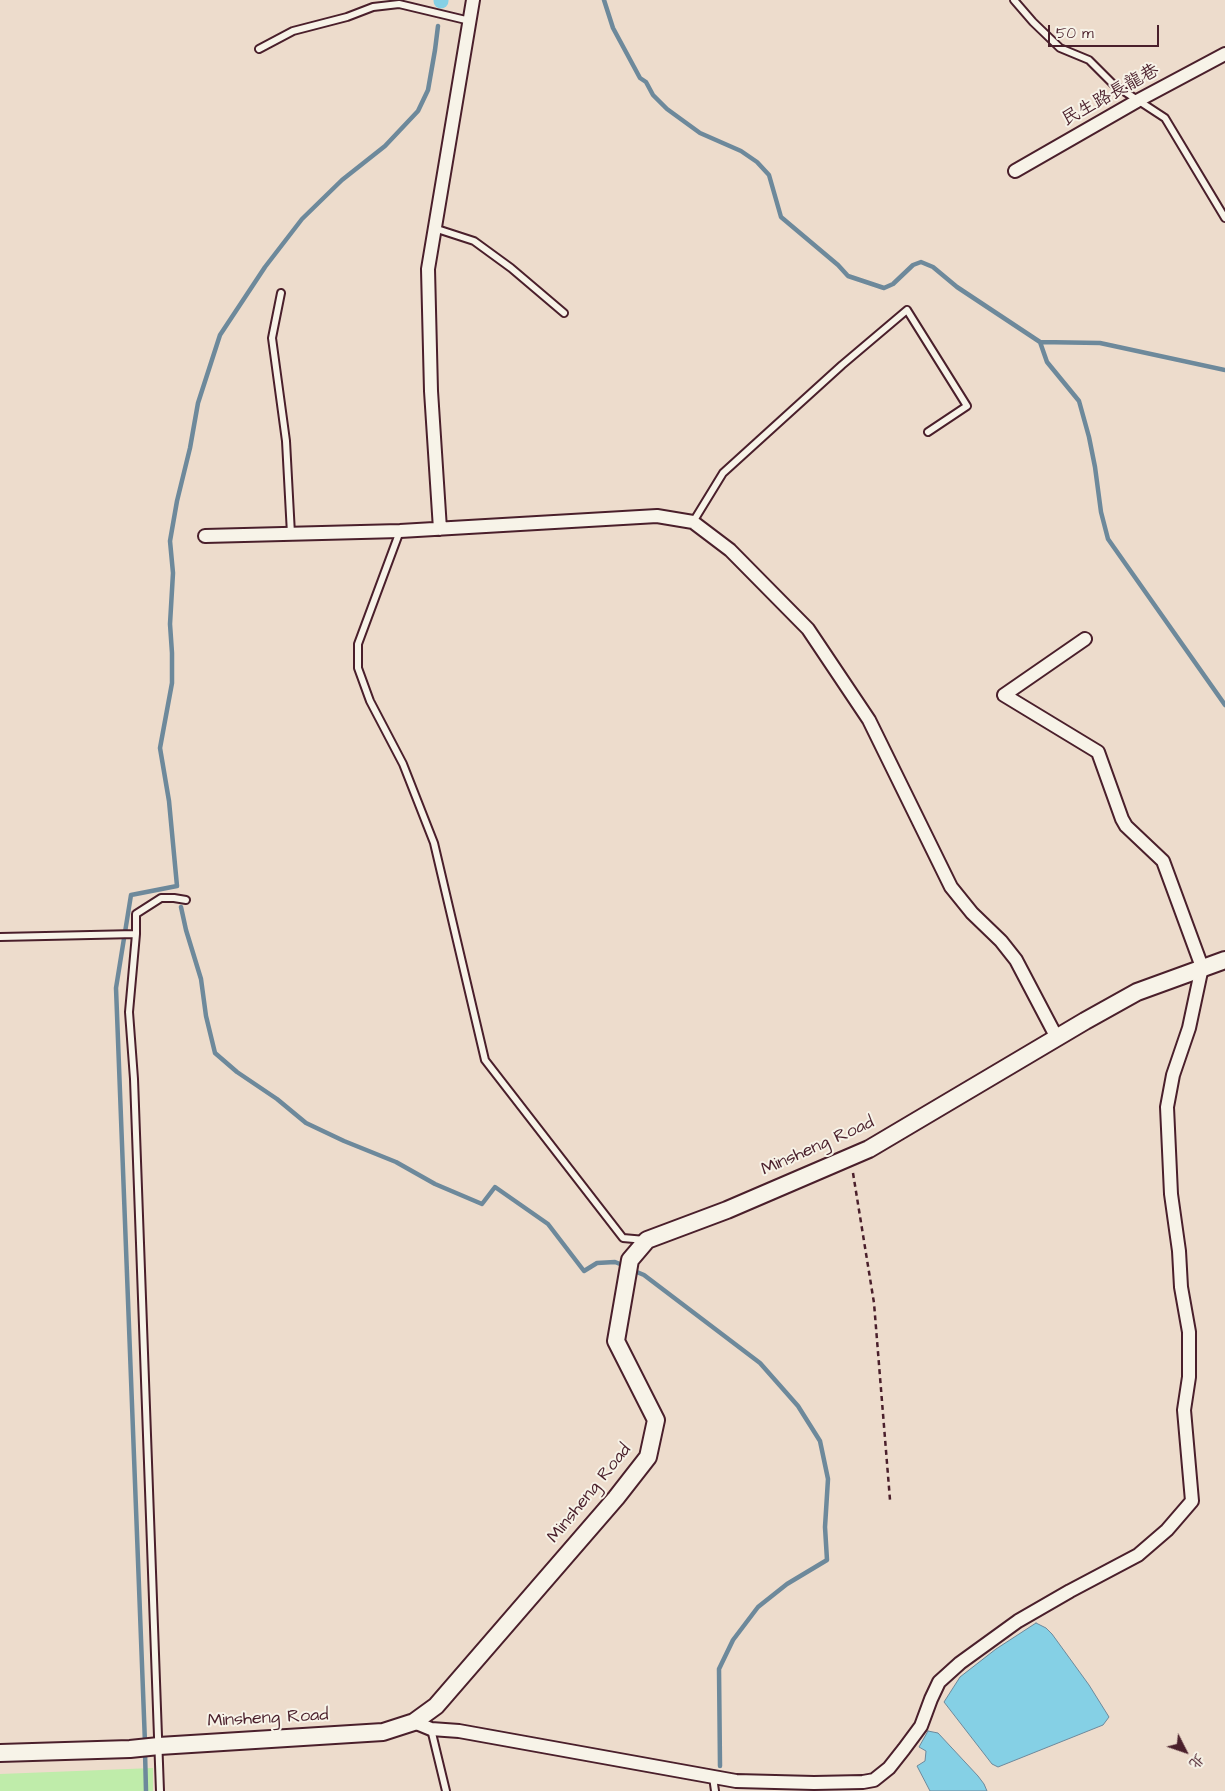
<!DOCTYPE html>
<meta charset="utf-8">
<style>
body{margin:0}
#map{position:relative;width:1225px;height:1791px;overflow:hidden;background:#eddccc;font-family:"Architects Daughter","LXGW WenKai TC",sans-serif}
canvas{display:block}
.north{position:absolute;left:1160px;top:1726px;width:50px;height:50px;-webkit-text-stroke:4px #f7f3e8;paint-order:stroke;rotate:131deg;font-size:14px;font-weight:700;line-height:20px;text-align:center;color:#4a1f2b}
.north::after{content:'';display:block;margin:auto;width:18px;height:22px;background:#4a1f2b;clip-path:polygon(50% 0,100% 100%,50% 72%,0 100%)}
.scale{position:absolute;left:1048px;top:25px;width:111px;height:22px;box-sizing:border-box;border:2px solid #4a1f2b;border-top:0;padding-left:6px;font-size:15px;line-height:18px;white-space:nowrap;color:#4a1f2b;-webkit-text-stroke:4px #f7f3e8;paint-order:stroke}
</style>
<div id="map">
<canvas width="1225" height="1791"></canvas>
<div class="north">北</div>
<div class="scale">50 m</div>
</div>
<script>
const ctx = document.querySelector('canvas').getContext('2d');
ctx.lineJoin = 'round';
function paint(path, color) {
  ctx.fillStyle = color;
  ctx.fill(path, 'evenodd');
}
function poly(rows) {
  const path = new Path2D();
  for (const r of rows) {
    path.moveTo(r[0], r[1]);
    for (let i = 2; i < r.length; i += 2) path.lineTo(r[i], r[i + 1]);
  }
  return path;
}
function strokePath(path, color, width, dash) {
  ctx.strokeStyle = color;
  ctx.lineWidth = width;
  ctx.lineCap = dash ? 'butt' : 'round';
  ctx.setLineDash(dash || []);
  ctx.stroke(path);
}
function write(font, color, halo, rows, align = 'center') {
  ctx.font = font + ' "Architects Daughter","LXGW WenKai TC",sans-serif';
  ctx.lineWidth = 4;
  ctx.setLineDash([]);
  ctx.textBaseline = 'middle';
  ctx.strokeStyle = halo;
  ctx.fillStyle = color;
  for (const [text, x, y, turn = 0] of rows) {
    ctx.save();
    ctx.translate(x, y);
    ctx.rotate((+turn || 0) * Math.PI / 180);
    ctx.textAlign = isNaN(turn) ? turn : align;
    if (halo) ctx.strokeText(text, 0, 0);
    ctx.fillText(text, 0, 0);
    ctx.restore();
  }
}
paint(poly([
 [153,1768,153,1791,0,1791,0,1774]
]), '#bfecaa');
const water = poly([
 [1036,1623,1046,1628,1052,1634,1089,1685,1109,1717,1103,1725,998,1767,992,1764,944,1702,960,1677,996,1649,1036,1623],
 [928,1731,938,1733,978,1776,984,1784,987,1791,930,1791,917,1766,925,1761,926,1751,919,1747,928,1731]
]);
paint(water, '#85d0e5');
strokePath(water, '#6d899b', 1);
strokePath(poly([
 [604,0,613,28,640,78,646,82,653,95,667,109,700,133,741,151,757,162,769,175,781,217,838,265,848,276,884,288,893,284,913,265,921,262,933,267,957,287,1040,342,1047,362,1079,401,1089,437,1095,467,1101,512,1108,539,1225,705],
 [1040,342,1100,343,1225,370],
 [181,907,186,930,201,979,206,1016,215,1053,237,1072,277,1099,306,1123,344,1141,396,1162,435,1184,482,1204,495,1187,548,1224,584,1271,597,1263,615,1262,625,1266],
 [632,1270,644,1275,760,1363,798,1406,820,1441,828,1479,825,1527,827,1560,787,1584,758,1607,733,1640,719,1669,720,1766],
 [145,1743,116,988,131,895,177,886,169,801,160,748,172,683,172,653,170,624,173,573,170,541,177,501,190,448,198,403,220,335,265,267,302,219,342,180,385,146,418,111,428,90,435,50,438,26],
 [145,1751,146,1791]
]), '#6d899b', 4.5);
strokePath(poly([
 [441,1,441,0]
]), '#85d0e5', 15);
const service = poly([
 [1014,0,1033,22,1060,48,1089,60,1113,84,1165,118,1225,218],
 [259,49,293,31,347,17,373,7,399,4,470,21],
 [434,228,474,241,511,268,564,313],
 [281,293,272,338,286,441,291,534],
 [693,522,723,473,842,365,907,310,967,406,928,432],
 [400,531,358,644,358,668,370,701,403,764,434,843,485,1060,623,1238,645,1240],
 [0,937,136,934],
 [431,1729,446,1791],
 [713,1777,715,1791],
 [160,1791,134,1079,129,1012,136,934,136,914,161,898,174,898,186,900]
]);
const minor = poly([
 [1015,171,1137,101,1225,54],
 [440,529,431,391,428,269,473,0],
 [205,536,400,531,657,516,693,522,730,550,808,629,869,720,951,887,972,913,1001,941,1016,960,1057,1038],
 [414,1722,431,1729,459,1731,736,1781,814,1783,863,1782,874,1780,889,1768,904,1749,921,1726,931,1699,939,1682,960,1663,1018,1621,1070,1591,1138,1555,1167,1530,1192,1501,1184,1410,1189,1377,1189,1332,1181,1287,1179,1251,1171,1194,1167,1107,1173,1075,1189,1028,1202,967,1163,861,1126,826,1122,819,1098,752,1004,695,1085,639]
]);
const tertiary = poly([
 [0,1753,130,1749,159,1746,383,1732,414,1722,436,1706,616,1498,648,1457,656,1420,616,1341,630,1260,647,1240,727,1210,869,1149,1085,1021,1137,992,1225,960]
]);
strokePath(service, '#4a1f2b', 10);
strokePath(minor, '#4a1f2b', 16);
strokePath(tertiary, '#4a1f2b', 20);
strokePath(poly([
 [853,1173,874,1303,890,1500]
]), '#4a1f2b', 2.5, [5, 4]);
strokePath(service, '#f7f3e8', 6);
strokePath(minor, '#f7f3e8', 12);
strokePath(tertiary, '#f7f3e8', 16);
write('18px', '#4a1f2b', '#f7f3e8', [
 ["民生路長龍巷",1111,96,-29],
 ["Minsheng Road",818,1147,-24],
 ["Minsheng Road",590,1494,-51],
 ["Minsheng Road",268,1719,-3]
]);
</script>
